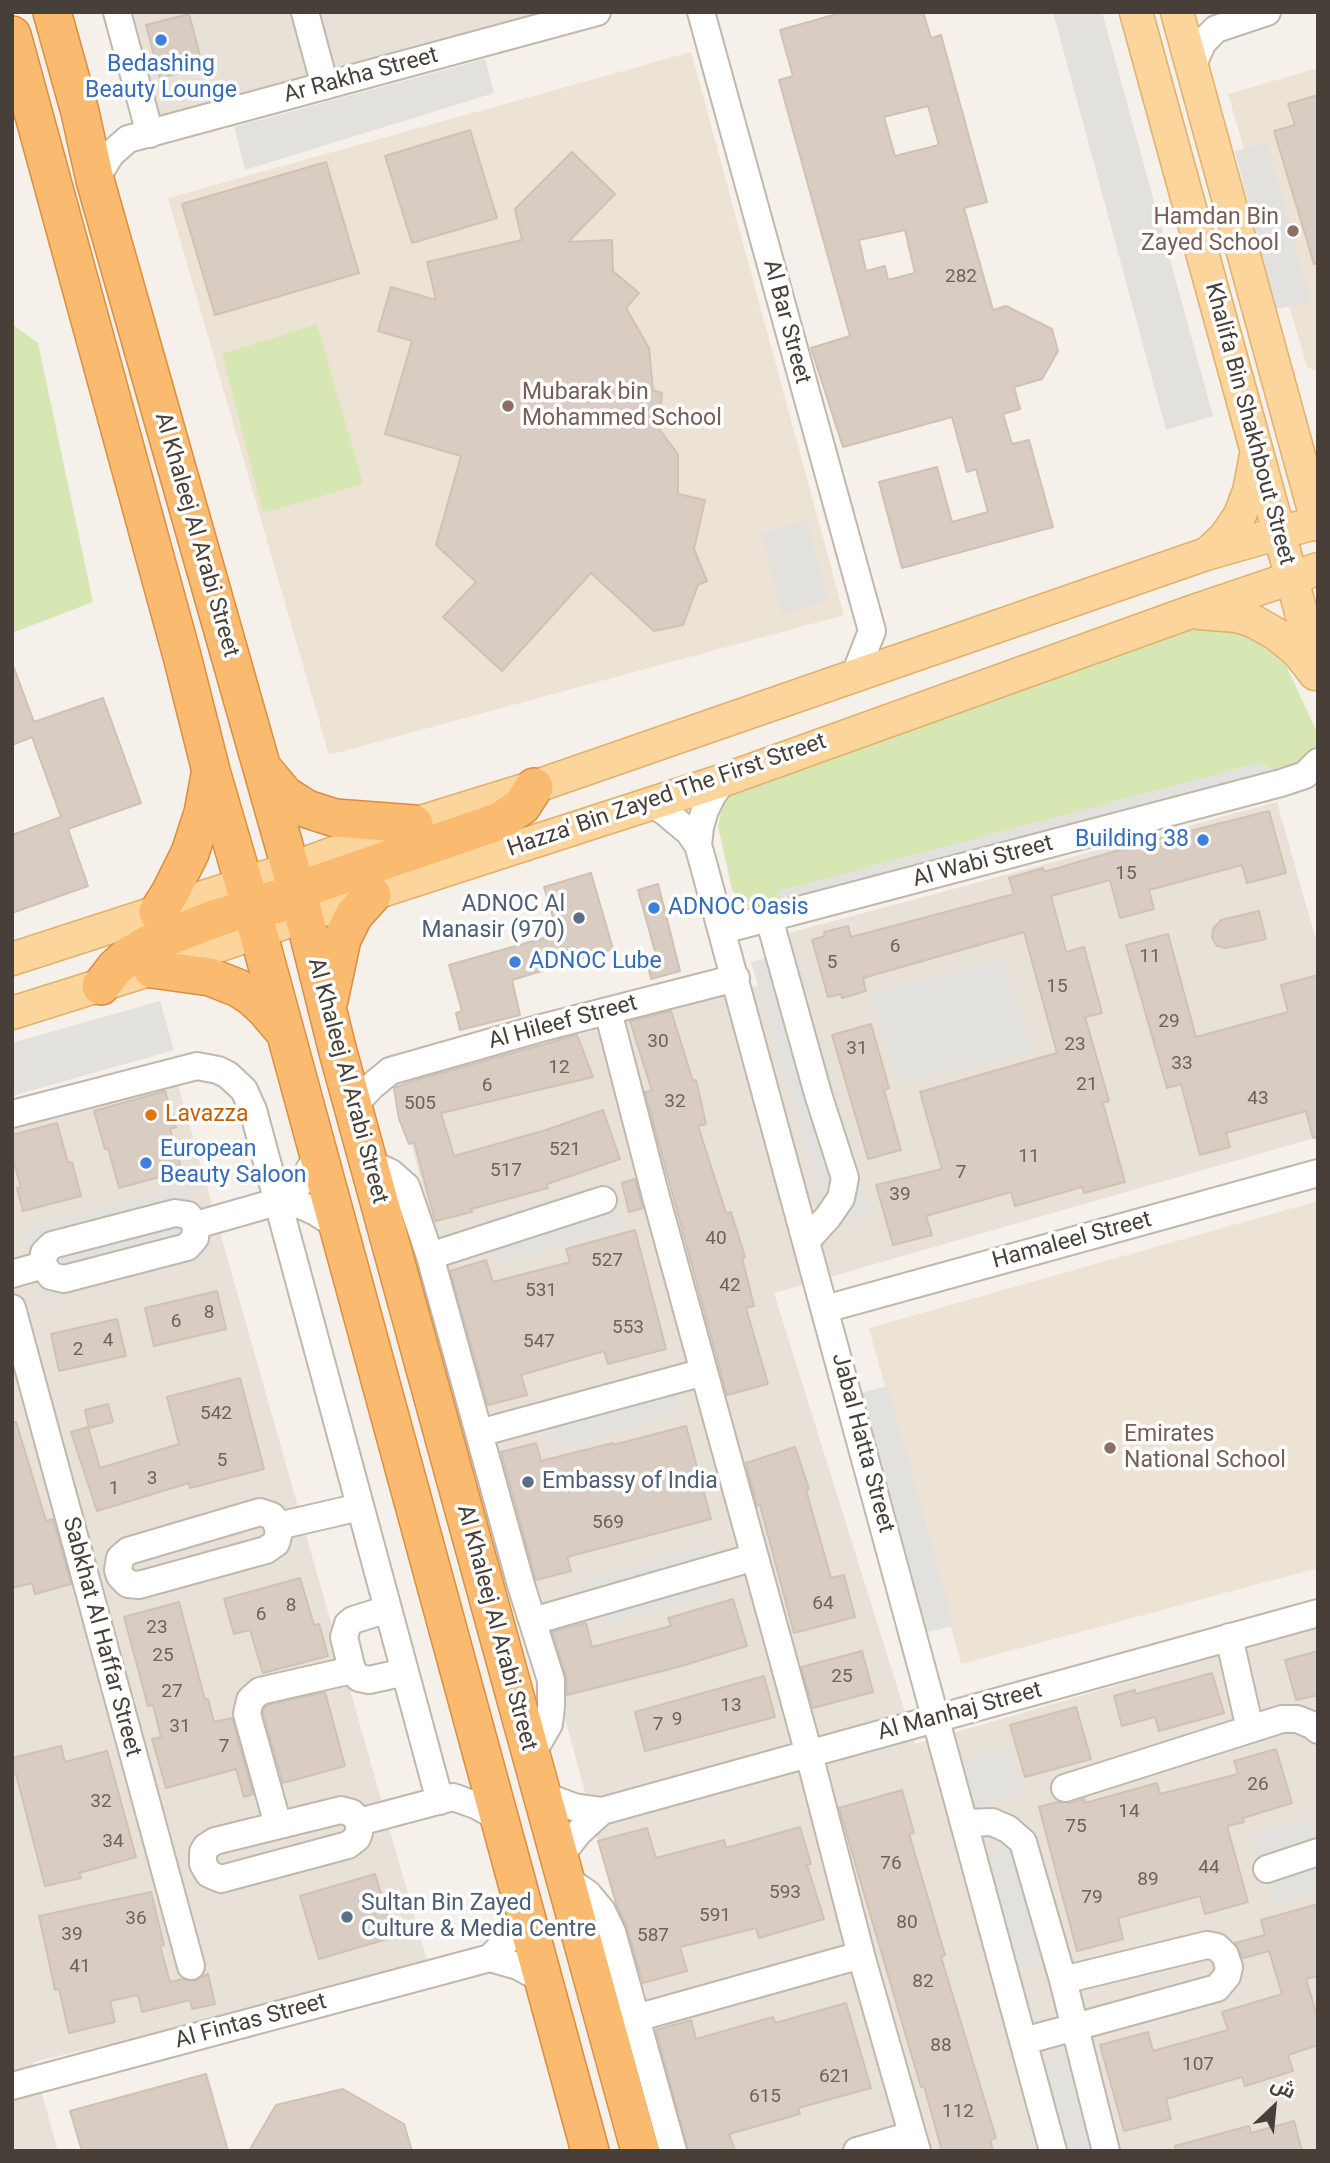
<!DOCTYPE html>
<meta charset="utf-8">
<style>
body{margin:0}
#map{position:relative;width:1330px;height:2163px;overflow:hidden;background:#f5f0ea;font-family:Roboto,Cairo,sans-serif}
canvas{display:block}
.frame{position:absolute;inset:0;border:14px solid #484038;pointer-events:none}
.north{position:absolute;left:1239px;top:2072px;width:70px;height:70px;-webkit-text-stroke:5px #fff;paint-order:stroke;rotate:26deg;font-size:19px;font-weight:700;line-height:28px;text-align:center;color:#484038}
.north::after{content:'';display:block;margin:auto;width:24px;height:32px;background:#484038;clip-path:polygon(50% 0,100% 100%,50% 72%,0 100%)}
</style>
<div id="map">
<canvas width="1330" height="2163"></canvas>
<div class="frame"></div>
<div class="north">ش</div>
</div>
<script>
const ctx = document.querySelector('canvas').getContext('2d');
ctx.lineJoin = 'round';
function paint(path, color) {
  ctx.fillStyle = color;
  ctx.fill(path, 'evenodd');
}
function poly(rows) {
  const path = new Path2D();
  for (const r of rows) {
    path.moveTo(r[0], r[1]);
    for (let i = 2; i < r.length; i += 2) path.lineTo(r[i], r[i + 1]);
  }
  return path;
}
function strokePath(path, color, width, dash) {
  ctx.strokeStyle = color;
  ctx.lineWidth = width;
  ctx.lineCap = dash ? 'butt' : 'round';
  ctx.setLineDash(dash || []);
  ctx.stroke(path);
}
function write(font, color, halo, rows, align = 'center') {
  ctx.font = font + ' Roboto,sans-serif';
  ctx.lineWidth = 7;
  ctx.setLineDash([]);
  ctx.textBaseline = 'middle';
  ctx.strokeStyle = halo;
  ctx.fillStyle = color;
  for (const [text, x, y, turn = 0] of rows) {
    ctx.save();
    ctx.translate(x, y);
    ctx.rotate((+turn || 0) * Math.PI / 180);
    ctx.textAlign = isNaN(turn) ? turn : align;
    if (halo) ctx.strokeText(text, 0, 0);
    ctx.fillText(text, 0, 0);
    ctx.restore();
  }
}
paint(poly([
 [117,12,555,12,147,122],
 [1277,802,1318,947,1318,1137,774,1293,915,1744,1318,1627,1318,2151,681,2151,395,1084,577,1035,670,1008,799,975,789,933],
 [175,1074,430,1971,33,2062,58,2151,12,2151,12,1122]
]), '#e8e1d8');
paint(poly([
 [691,52,844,615,329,755,168,198],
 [1318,68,1318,372,1307,367,1228,94],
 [1318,1201,1318,1568,961,1664,869,1328]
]), '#ede3d4');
paint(poly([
 [12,324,38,343,93,602,12,633],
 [317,324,363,484,263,513,222,354],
 [1201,623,1276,644,1318,734,1316,752,1310,762,1280,773,1260,763,780,891,782,909,750,912,732,890,718,826,724,797,748,781]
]), '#d7e7b4');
paint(poly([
 [1053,12,1102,12,1213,416,1166,430],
 [485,59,494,93,245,170,234,127],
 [1267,142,1311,303,1275,309,1235,151],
 [807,520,828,600,782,614,762,534],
 [1260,763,1280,773,782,909,779,891],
 [797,950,812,998,799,1001,809,1040,822,1037,871,1214,829,1227,751,962],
 [1004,958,1033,1053,897,1083,870,993],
 [160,1001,174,1050,12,1096,12,1043],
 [611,1181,625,1227,500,1264,486,1218],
 [189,1186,209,1257,41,1302,22,1231],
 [667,1367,681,1413,556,1450,542,1404],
 [888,1386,954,1626,918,1634,853,1395],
 [709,1544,723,1590,598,1627,584,1581],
 [1011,1749,1022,1794,976,1806,961,1760],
 [1318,1815,1318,1891,1272,1904,1251,1835],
 [1036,1846,1064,1941,1044,1961,1020,1969,1036,2019,1023,2023,982,1860],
 [1065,2057,1091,2151,1058,2151,1034,2062]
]), '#e3e1de');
const building = poly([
 [844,12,923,12,931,38,941,35,987,202,964,208,993,310,1006,306,1052,329,1058,351,1042,379,1014,387,1020,409,1003,414,1012,444,1029,440,1053,527,902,568,879,482,937,467,952,522,988,512,976,469,967,472,952,417,843,447,811,348,850,336,779,80,793,76,780,30,844,12],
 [928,106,939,145,895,156,884,117,928,106],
 [905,230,915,273,888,280,885,266,866,271,859,240,905,230],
 [189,14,203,67,160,78,146,25,189,14],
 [1318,95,1318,263,1314,264,1274,131,1295,125,1288,104,1318,95],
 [470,130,497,218,412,243,385,156,470,130],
 [572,152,615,194,568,242,612,240,613,271,639,293,626,308,649,348,653,390,662,393,659,429,678,454,678,494,705,500,694,549,707,581,698,585,683,625,654,631,591,573,502,671,443,617,476,582,436,545,461,456,385,434,412,341,378,331,391,287,436,300,427,262,522,240,515,209,572,152],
 [326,162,359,273,215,315,182,204,326,162],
 [12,668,14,668,34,722,103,698,141,803,68,829,88,886,12,913,12,835,61,817,32,737,12,745,12,668],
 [1269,811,1286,873,1247,883,1242,865,1149,890,1154,909,1120,918,1110,880,1051,896,1066,952,1084,947,1102,1013,1085,1017,1109,1101,1103,1103,1125,1182,1084,1193,1082,1187,1015,1206,1011,1192,926,1216,932,1235,893,1245,876,1185,942,1169,920,1092,1057,1053,1024,932,863,978,866,991,842,998,841,994,828,997,812,940,825,936,824,932,848,926,851,937,1014,894,1009,878,1043,868,1044,872,1154,840,1269,811],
 [591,873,613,949,512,980,520,1015,460,1030,456,1013,462,1011,449,965,558,934,544,887,591,873],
 [658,884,680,971,651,979,646,957,656,955,638,890,658,884],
 [1259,911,1266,939,1226,948,1217,946,1212,938,1213,929,1221,920,1259,911],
 [1168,934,1196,1037,1288,1012,1281,985,1318,975,1318,1137,1313,1138,1306,1111,1226,1133,1230,1147,1200,1155,1181,1084,1167,1088,1126,945,1168,934],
 [671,1011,693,1081,696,1080,706,1124,698,1126,726,1213,731,1212,745,1257,742,1258,754,1306,746,1308,768,1384,727,1395,645,1092,652,1091,630,1021,671,1011],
 [871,1024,889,1088,884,1090,901,1150,868,1159,832,1035,871,1024],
 [577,1035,593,1077,441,1113,454,1156,546,1130,603,1110,620,1159,547,1184,548,1188,471,1209,472,1212,435,1221,414,1142,409,1144,399,1119,394,1088,420,1079,577,1035],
 [165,1091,176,1127,170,1129,182,1171,119,1188,108,1148,105,1149,94,1111,165,1091],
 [57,1123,68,1163,72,1162,81,1196,23,1211,17,1188,21,1187,12,1156,12,1135,57,1123],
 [635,1179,643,1208,629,1212,622,1183,635,1179],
 [635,1230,666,1349,608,1364,604,1351,521,1375,527,1395,488,1405,450,1271,486,1260,493,1282,570,1262,566,1249,635,1230],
 [217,1291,226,1329,154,1346,145,1308,217,1291],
 [117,1319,126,1356,59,1371,51,1334,117,1319],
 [240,1378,264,1469,190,1488,189,1483,97,1511,71,1432,88,1427,100,1468,179,1444,167,1397,240,1378],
 [108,1404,113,1422,89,1428,85,1410,108,1404],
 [12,1422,16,1422,46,1521,53,1519,71,1584,35,1594,32,1583,12,1588,12,1422],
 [686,1426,711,1519,567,1557,571,1571,536,1580,501,1452,536,1443,541,1461,613,1443,613,1445,686,1426],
 [795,1447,809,1489,806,1490,831,1578,844,1575,855,1617,794,1633,760,1505,757,1506,746,1463,795,1447],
 [300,1578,314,1625,319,1624,328,1656,263,1673,250,1630,234,1634,224,1599,300,1578],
 [733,1599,747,1646,678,1667,567,1695,566,1675,552,1632,586,1623,592,1647,671,1626,668,1618,733,1599],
 [179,1602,205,1700,208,1699,214,1722,232,1718,253,1794,244,1797,236,1769,166,1788,152,1739,161,1737,153,1705,148,1706,124,1617,179,1602],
 [862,1651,873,1692,813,1708,801,1667,862,1651],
 [1318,1651,1318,1695,1296,1700,1285,1660,1318,1651],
 [1212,1673,1224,1713,1159,1731,1155,1717,1122,1726,1114,1696,1135,1690,1136,1694,1212,1673],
 [764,1676,775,1717,645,1751,635,1712,764,1676],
 [325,1692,345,1766,283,1783,263,1713,264,1708,267,1705,325,1692],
 [1076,1707,1091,1759,1025,1777,1010,1725,1076,1707],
 [61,1746,65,1762,107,1751,136,1857,79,1873,81,1878,45,1886,16,1774,12,1775,12,1758,61,1746],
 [1276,1749,1292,1803,1243,1818,1244,1822,1227,1826,1248,1902,1205,1914,1200,1896,1118,1918,1123,1939,1077,1951,1039,1807,1058,1802,1070,1803,1084,1799,1085,1803,1157,1783,1160,1794,1238,1774,1234,1761,1276,1749],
 [902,1790,914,1833,909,1834,945,1955,941,1957,996,2138,990,2140,993,2151,942,2151,924,2086,921,2087,839,1808,902,1790],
 [800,1827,811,1864,807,1865,824,1919,759,1938,756,1928,680,1947,687,1971,643,1983,627,1928,616,1903,598,1841,647,1828,656,1858,724,1840,726,1848,800,1827],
 [375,1874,394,1937,319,1959,300,1896,375,1874],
 [151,1892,164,1945,160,1946,170,1982,183,1979,194,1981,208,1974,215,2004,192,2009,190,2000,142,2012,138,1995,110,2001,115,2022,69,2033,59,1989,55,1990,39,1916,151,1892],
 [1318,1904,1318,1976,1306,1979,1318,2019,1318,2045,1288,2055,1293,2071,1245,2086,1242,2077,1166,2099,1171,2119,1124,2131,1100,2045,1148,2032,1153,2051,1228,2030,1222,2012,1282,1994,1269,1951,1243,1958,1235,1943,1265,1935,1261,1920,1318,1904],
 [846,2003,871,2088,798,2108,800,2114,729,2134,735,2151,688,2151,656,2030,691,2020,696,2039,773,2017,775,2023,846,2003],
 [206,2074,228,2151,82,2151,70,2111,206,2074],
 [343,2089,404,2124,412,2151,249,2151,276,2105,343,2089],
 [1294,2121,1302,2151,1176,2151,1175,2146,1249,2126,1251,2133,1294,2121]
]);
paint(building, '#d9cdc3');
strokePath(building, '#d1c1b3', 2);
const minor = poly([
 [117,12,150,134],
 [305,12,325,86],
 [701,12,872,631,854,677],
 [1192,66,1203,42,1216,29,1267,12],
 [95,180,111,154,128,139,597,12],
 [649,804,664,811,689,832,698,845,702,859,1053,2151],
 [698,845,700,827,705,810,713,794,724,780],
 [769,918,818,1094,845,1178,841,1198,828,1217,807,1240],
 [723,930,1281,783,1305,775,1318,762],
 [608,1011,656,1197,809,1754,861,1955,917,2151],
 [353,1106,372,1086,390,1071,541,1028,736,978],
 [12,1114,197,1066,218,1070,228,1075,244,1090,253,1110,440,1801],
 [368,1162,391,1173,406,1186,430,1256,521,1585,551,1680,551,1707,549,1724,531,1755],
 [287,1199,314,1211,338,1226],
 [175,1213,188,1215,196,1225,195,1238,187,1247,64,1279,51,1276,43,1265,44,1253,52,1245,175,1213],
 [196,1225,287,1199,305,1177,319,1153],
 [430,1256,603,1200],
 [12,1274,43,1265],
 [12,1308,191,1966],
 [825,1309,1318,1173],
 [479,1433,704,1372],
 [260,1512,272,1516,276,1521,279,1532,276,1543,266,1550,139,1585,128,1584,120,1576,118,1570,120,1558,128,1551,260,1512],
 [278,1526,360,1507],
 [388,1609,353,1620,348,1624,344,1637,352,1670,359,1678,369,1680,405,1672],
 [533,1621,755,1557],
 [1229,1637,1250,1729],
 [1065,1788,1282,1719,1297,1719,1312,1725,1318,1730],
 [542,1795,574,1807,602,1811,1318,1613],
 [341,1810,352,1813,359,1822,359,1833,357,1838,348,1845,221,1879,209,1874,203,1864,203,1852,206,1847,215,1841,341,1810],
 [359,1822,453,1797,478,1806,500,1819],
 [965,1823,992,1822,1008,1829,1023,1842,1063,1980,1106,2151],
 [278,1825,247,1714,250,1700,260,1691,352,1670],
 [559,1857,579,1832,602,1811],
 [1267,1869,1318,1852],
 [565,1878,588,1894,602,1911,612,1932,673,2151],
 [490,1958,510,1937,526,1912],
 [636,2018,861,1955],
 [1024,2041,1217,1988,1227,1976,1229,1967,1225,1955,1217,1947,1207,1945,1063,1980],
 [12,2086,490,1958,518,1966,544,1980],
 [857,2151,912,2135]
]);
const major = poly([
 [1136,12,1318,674],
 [1177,12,1318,525],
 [1207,554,1225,537,1240,515,1249,491,1256,455],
 [1199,613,1236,616,1253,621,1276,634,1297,651,1315,674],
 [12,959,290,869,414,824,534,787,1206,554,1318,522],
 [12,1013,152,969,304,916,724,780,1191,612,1318,569]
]);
const highway = poly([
 [52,12,80,112,95,180,304,916,338,1052,640,2151],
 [12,35,182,656,211,771,258,932,590,2151],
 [264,770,285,795,307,809,335,818,414,824],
 [276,905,296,891,500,821,522,806,534,787],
 [158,912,170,893,190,853,203,813,210,775],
 [152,969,210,977,238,988,252,997,264,1008,283,1030],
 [101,986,115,968,127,957,149,944,214,919,275,899],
 [329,1000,342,939,354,915,372,895]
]);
strokePath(minor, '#c0b7ad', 30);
strokePath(major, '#e1b06b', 35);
strokePath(highway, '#da8e3f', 40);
strokePath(minor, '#fff', 26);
strokePath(major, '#fbd59c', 32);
strokePath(highway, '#fabb70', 37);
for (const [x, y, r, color] of [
 [161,40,7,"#3f7fe0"],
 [1293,231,7,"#8d6e63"],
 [508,406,7,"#8d6e63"],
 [1203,840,7,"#3f7fe0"],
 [654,908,7,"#3f7fe0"],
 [579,918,7,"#5c6f8a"],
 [515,962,7,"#3f7fe0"],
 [151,1115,7,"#e8710a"],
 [146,1163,7,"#3f7fe0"],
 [1110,1448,7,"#8d6e63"],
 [528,1482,7,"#5c6f8a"],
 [347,1917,7,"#5c6f8a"]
]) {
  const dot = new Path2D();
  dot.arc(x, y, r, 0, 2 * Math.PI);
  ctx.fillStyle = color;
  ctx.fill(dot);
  strokePath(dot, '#fff', 2.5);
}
write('19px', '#6c635b', null, [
 ["282",961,277],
 ["15",1126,874],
 ["6",895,947],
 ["11",1150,957],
 ["5",832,963],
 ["15",1057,987],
 ["29",1169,1022],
 ["30",658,1042],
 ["23",1075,1045],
 ["31",857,1049],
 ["33",1182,1064],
 ["12",559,1068],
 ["21",1087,1085],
 ["6",487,1086],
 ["43",1258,1099],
 ["32",675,1102],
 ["505",420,1104],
 ["521",565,1150],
 ["11",1029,1157],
 ["517",506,1171],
 ["7",961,1173],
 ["39",900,1195],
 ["40",716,1239],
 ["527",607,1261],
 ["42",730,1286],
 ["531",541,1291],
 ["8",209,1313],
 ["6",176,1322],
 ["553",628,1328],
 ["4",108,1341],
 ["547",539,1342],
 ["2",78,1350],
 ["542",216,1414],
 ["5",222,1461],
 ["3",152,1479],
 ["1",114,1489],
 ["569",608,1523],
 ["64",823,1604],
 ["8",291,1606],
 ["6",261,1615],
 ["23",157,1628],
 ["25",163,1656],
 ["25",842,1677],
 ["27",172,1692],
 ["13",731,1706],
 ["9",677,1720],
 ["7",658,1725],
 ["31",180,1727],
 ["7",224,1747],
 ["26",1258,1785],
 ["32",101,1802],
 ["14",1129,1812],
 ["75",1076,1827],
 ["34",113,1842],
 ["76",891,1864],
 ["44",1209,1868],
 ["89",1148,1880],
 ["593",785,1893],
 ["79",1092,1898],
 ["591",715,1916],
 ["36",136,1919],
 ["80",907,1923],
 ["39",72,1935],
 ["587",653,1936],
 ["41",80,1967],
 ["82",923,1982],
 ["88",941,2046],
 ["107",1198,2065],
 ["621",835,2077],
 ["615",765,2097],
 ["112",958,2112]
]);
write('23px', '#366cbe', '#fff', [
 ["Bedashing",161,65,"center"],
 ["Beauty Lounge",161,91,"center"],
 ["Building 38",1189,840,"right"],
 ["ADNOC Oasis",668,908],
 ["ADNOC Lube",529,962],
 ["European",160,1150],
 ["Beauty Saloon",160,1176]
], 'left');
write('23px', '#484038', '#fff', [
 ["Ar Rakha Street",361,76,-15],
 ["Al Bar Street",786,322,75],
 ["Khalifa Bin Shakhbout Street",1249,424,75],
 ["Al Khaleej Al Arabi Street",196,535,74],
 ["Hazza' Bin Zayed The First Street",667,796,-19],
 ["Al Wabi Street",983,862,-15],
 ["Al Hileef Street",563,1023,-15],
 ["Al Khaleej Al Arabi Street",347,1081,75],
 ["Hamaleel Street",1072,1241,-15],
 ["Jabal Hatta Street",862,1443,75],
 ["Al Khaleej Al Arabi Street",496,1628,75],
 ["Sabkhat Al Haffar Street",101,1637,75],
 ["Al Manhaj Street",960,1712,-15],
 ["Al Fintas Street",251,2022,-15]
]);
write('23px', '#785e54', '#fff', [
 ["Hamdan Bin",1279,218,"right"],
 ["Zayed School",1279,244,"right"],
 ["Mubarak bin",522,393],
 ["Mohammed School",522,419],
 ["Emirates",1124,1435],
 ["National School",1124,1461]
], 'left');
write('23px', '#4e5e75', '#fff', [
 ["ADNOC Al",565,905,"right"],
 ["Manasir (970)",565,931,"right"],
 ["Embassy of India",542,1482],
 ["Sultan Bin Zayed",361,1904],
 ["Culture & Media Centre",361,1930]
], 'left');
write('23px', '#c56008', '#fff', [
 ["Lavazza",165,1115]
], 'left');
</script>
